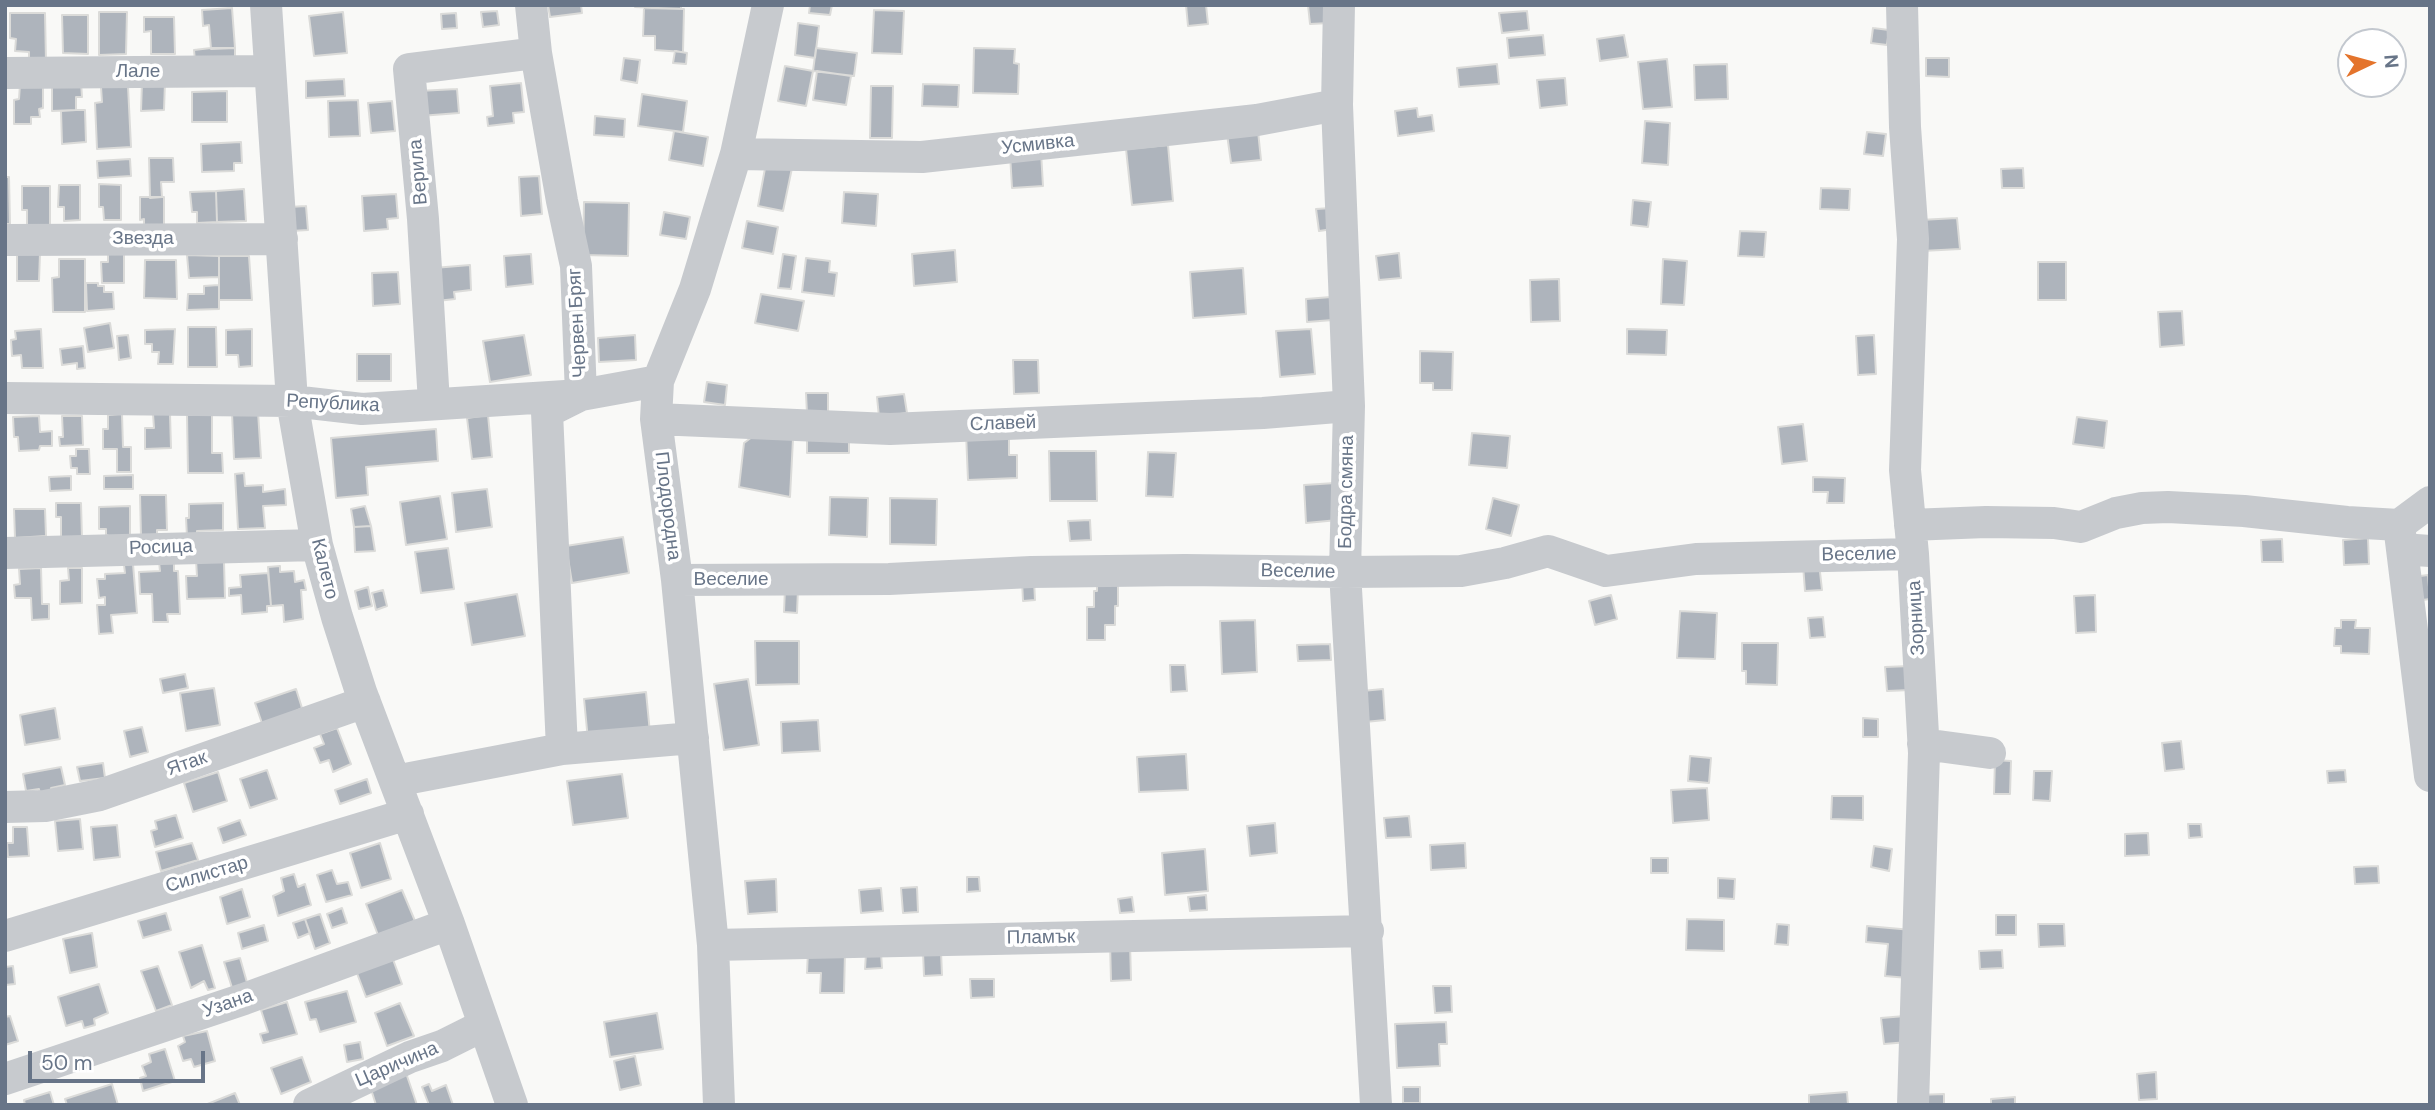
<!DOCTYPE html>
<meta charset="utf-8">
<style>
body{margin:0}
#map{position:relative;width:2435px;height:1110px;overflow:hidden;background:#f9f9f7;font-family:"DM Sans",sans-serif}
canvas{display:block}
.frame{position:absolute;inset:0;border:7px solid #687588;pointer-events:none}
.north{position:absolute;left:2337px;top:28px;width:70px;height:70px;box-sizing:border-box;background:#fff;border:2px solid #c3c8cf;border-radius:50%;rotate:85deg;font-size:19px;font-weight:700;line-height:28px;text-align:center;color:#687588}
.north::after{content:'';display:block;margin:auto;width:24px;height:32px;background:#e4742c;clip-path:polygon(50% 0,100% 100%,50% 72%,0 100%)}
.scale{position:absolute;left:28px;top:1051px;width:177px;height:32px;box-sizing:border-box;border:4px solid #687588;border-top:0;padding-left:9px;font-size:21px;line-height:24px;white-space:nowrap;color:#687588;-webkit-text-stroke:5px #fff;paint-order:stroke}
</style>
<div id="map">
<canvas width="2435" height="1110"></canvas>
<div class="frame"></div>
<div class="north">N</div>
<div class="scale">50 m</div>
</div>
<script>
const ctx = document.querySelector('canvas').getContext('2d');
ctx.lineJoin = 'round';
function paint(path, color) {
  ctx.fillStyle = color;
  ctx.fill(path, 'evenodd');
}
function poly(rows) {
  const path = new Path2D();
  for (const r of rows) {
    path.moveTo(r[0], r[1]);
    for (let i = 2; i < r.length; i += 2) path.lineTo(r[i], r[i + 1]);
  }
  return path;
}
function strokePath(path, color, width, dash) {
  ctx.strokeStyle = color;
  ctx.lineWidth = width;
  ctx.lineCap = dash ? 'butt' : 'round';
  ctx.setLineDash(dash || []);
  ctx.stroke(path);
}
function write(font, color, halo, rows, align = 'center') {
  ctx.font = font + ' "DM Sans",sans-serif';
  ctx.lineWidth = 7;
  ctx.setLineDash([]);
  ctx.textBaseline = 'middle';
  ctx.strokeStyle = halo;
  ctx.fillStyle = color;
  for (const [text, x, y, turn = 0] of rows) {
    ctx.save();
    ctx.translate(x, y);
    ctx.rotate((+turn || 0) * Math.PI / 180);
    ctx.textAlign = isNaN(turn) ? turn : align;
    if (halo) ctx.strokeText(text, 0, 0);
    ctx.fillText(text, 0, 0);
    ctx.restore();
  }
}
const building = poly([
 [548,5,581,5,582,13,550,17,548,5],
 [635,5,681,5,681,9,635,7,635,5],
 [810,5,832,5,830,15,809,13,810,5],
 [1186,5,1206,5,1208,24,1188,26,1186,5],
 [1308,5,1329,5,1330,23,1310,24,1308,5],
 [232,8,235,48,211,49,209,25,203,26,202,10,232,8],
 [644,8,684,9,683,52,655,50,655,36,643,36,644,8],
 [874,10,904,11,902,54,872,53,874,10],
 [497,11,499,25,483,27,481,12,497,11],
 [1527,11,1529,30,1502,33,1499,13,1527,11],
 [99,12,127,12,126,54,99,55,99,12],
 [343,12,347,53,314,56,309,16,343,12],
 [10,13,45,13,46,62,29,61,29,52,15,51,16,39,10,38,10,13],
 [456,13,457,28,442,29,441,14,456,13],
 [62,15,88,15,88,54,63,53,62,15],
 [144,17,174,17,175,54,151,54,151,31,144,32,144,17],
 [798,23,819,26,815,58,795,55,798,23],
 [1873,28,1889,30,1887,45,1871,43,1873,28],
 [1543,35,1545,55,1509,58,1507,38,1543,35],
 [1624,35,1628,57,1600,61,1597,39,1624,35],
 [211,48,235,48,235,60,195,61,194,50,211,48],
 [816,48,857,53,854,76,813,71,816,48],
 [974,48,1015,49,1014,63,1019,64,1018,94,973,93,974,48],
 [675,51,687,53,686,64,673,63,675,51],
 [624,58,640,60,637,83,621,80,624,58],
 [1926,58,1949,58,1949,77,1926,76,1926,58],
 [1667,59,1672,107,1643,109,1638,62,1667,59],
 [1497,64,1499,84,1459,87,1457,68,1497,64],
 [1727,64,1728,99,1695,100,1694,65,1727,64],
 [785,66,813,71,806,106,778,101,785,66],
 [817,71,851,76,846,105,813,100,817,71],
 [1565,78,1567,105,1540,108,1537,80,1565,78],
 [344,79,345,96,306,98,306,81,344,79],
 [52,82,81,82,82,97,76,97,76,110,52,111,52,82],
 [142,82,165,82,164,110,141,111,142,82],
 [521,83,524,112,513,113,514,123,488,126,487,117,493,116,490,86,521,83],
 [20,84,43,84,43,108,39,109,40,117,31,117,31,124,14,124,14,100,19,99,20,84],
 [923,84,959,85,958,107,922,106,923,84],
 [128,86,131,147,97,149,95,103,102,102,101,87,128,86],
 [871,86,893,86,892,138,870,138,871,86],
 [457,89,459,113,420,116,418,91,457,89],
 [227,91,227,122,192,122,192,92,227,91],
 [642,94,687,101,683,132,638,126,642,94],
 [358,100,360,136,329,137,328,101,358,100],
 [392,101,395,131,371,133,368,103,392,101],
 [1417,108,1418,117,1432,115,1434,131,1398,136,1395,111,1417,108],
 [76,110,85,110,86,142,62,144,61,111,76,110],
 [595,116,625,119,624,137,594,135,595,116],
 [1645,121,1670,123,1668,165,1642,163,1645,121],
 [674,131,708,137,703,166,669,160,674,131],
 [1258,131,1261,160,1231,163,1227,134,1258,131],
 [1867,132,1886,134,1883,156,1864,154,1867,132],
 [241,142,242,163,234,163,234,171,202,172,201,144,241,142],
 [1168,145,1173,201,1132,205,1126,149,1168,145],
 [1041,152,1043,186,1012,188,1010,154,1041,152],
 [149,158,173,158,174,182,161,182,162,197,150,198,149,158],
 [130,159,131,176,98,178,97,161,130,159],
 [766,163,792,168,783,211,758,206,766,163],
 [2023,168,2024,188,2002,188,2001,169,2023,168],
 [539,176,542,214,521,216,519,177,539,176],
 [5,177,9,177,10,224,5,224,5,177],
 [99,184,121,185,121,220,104,220,103,207,99,207,99,184],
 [59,185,80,185,80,220,64,221,64,207,58,207,59,185],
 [22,186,50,186,50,225,27,225,27,210,22,210,22,186],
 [1821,188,1850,189,1849,210,1820,209,1821,188],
 [244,189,246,221,217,222,216,191,244,189],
 [216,191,217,222,197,223,197,212,192,212,190,192,216,191],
 [844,192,878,194,876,226,842,223,844,192],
 [396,194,398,218,387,219,388,229,364,231,362,196,396,194],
 [140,197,164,197,164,225,144,226,144,219,140,220,140,197],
 [1633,200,1651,202,1648,227,1631,225,1633,200],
 [584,202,629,203,628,256,583,255,584,202],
 [306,206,308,230,291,231,289,207,306,206],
 [1331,208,1333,229,1319,231,1316,209,1331,208],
 [664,212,690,217,686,239,660,235,664,212],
 [1957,218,1960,249,1922,251,1920,220,1957,218],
 [747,221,778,227,773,254,742,248,747,221],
 [1740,231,1766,232,1764,257,1738,256,1740,231],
 [955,250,957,282,914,286,912,254,955,250],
 [108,251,124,251,124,283,102,283,101,262,108,262,108,251],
 [17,253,40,253,39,281,17,281,17,253],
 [1399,253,1401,278,1379,280,1376,256,1399,253],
 [531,254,533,284,506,287,504,256,531,254],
 [783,254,796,256,791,289,778,288,783,254],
 [187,255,219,256,219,277,189,278,187,255],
 [219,256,249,256,252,300,219,300,219,256],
 [806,258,830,261,829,272,837,273,834,296,802,292,806,258],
 [59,259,85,259,85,312,53,312,52,278,59,277,59,259],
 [1663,259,1687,261,1684,305,1661,304,1663,259],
 [145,260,176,260,177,299,144,298,145,260],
 [2038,262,2066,262,2066,300,2038,300,2038,262],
 [470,265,471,290,454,292,455,299,437,301,434,268,470,265],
 [1243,268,1246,314,1193,318,1190,272,1243,268],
 [398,272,400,304,373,306,372,273,398,272],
 [1559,279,1560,321,1531,322,1530,280,1559,279],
 [86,283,98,283,98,286,104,286,104,292,113,292,114,309,87,311,86,283],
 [219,285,219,309,187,310,188,294,204,294,204,286,219,285],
 [761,294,804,301,798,331,755,323,761,294],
 [1331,297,1333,320,1307,322,1306,299,1331,297],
 [2182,311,2184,345,2160,347,2158,312,2182,311],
 [110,323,114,348,88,352,84,328,110,323],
 [188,327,216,327,217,367,188,367,188,327],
 [41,329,43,368,22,368,21,355,12,356,11,340,16,339,15,331,41,329],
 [175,329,173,364,158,364,159,352,152,352,152,344,145,344,145,330,175,329],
 [252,329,252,366,239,367,238,355,226,355,226,330,252,329],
 [1311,329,1315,374,1280,377,1276,331,1311,329],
 [1627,329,1667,330,1666,355,1627,354,1627,329],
 [128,335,131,358,119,360,117,336,128,335],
 [524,335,531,375,490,382,483,341,524,335],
 [635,335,636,360,599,362,598,338,635,335],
 [1874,335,1876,374,1858,375,1856,336,1874,335],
 [83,346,85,368,77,369,77,363,62,365,60,349,83,346],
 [1420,351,1453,352,1452,390,1433,390,1433,383,1420,383,1420,351],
 [357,354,391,354,391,381,357,381,357,354],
 [1013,360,1038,360,1039,393,1014,394,1013,360],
 [707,382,727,385,725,405,704,402,707,382],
 [806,393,828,393,828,414,807,414,806,393],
 [904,394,907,413,879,417,877,397,904,394],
 [258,412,261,458,234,459,232,413,258,412],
 [122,414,123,447,131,447,131,472,117,472,117,449,103,449,103,429,108,429,108,415,122,414],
 [153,414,170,414,171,448,145,449,145,428,154,428,153,414],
 [187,415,212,415,212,453,222,453,223,473,188,473,187,415],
 [488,415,492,457,472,459,467,418,488,415],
 [39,416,40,432,52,431,52,446,40,446,39,450,19,451,18,437,14,437,13,417,39,416],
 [62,416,82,416,83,445,60,446,59,437,63,437,62,416],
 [2077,417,2107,421,2104,448,2073,444,2077,417],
 [1803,424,1807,461,1782,464,1778,427,1803,424],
 [436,429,438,461,366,467,368,495,336,498,331,438,436,429],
 [1009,432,1009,455,1017,455,1017,478,968,480,966,433,1009,432],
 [807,433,849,433,849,453,807,453,807,433],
 [1472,433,1510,436,1507,468,1469,465,1472,433],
 [756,434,793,439,790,497,739,487,744,443,756,434],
 [76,449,89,449,90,474,77,474,77,468,71,468,70,456,76,456,76,449],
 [1049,451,1096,451,1097,501,1050,501,1049,451],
 [1148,452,1176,453,1173,497,1146,496,1148,452],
 [244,473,245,486,263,485,263,492,285,489,286,505,263,506,265,528,238,529,235,474,244,473],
 [133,475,133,489,104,489,104,476,133,475],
 [71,476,71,490,50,491,49,477,71,476],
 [1813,477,1845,478,1844,503,1827,503,1828,492,1813,492,1813,477],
 [1335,483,1338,520,1306,523,1304,485,1335,483],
 [487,489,492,527,456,532,452,493,487,489],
 [140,495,166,495,167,530,157,530,157,537,141,537,140,495],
 [440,496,447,539,406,545,400,502,440,496],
 [830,497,868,498,867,537,829,535,830,497],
 [890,498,937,499,936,545,890,544,890,498],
 [1493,498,1519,505,1511,536,1486,529,1493,498],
 [56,503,81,503,82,538,61,538,61,517,56,517,56,503],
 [223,503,223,530,197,531,197,536,187,537,186,518,189,518,189,504,223,503],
 [130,506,130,543,106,535,106,529,99,529,99,507,130,506],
 [365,506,371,526,354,527,351,509,365,506],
 [14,509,45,509,46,536,15,538,14,509],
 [1090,520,1091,540,1070,541,1068,521,1090,520],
 [371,526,375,551,355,552,354,527,371,526],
 [623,537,629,573,572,583,566,546,623,537],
 [2368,538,2369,564,2344,565,2343,540,2368,538],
 [2282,539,2283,562,2262,562,2261,540,2282,539],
 [448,548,454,589,421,593,415,552,448,548],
 [196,560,224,562,225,598,187,599,186,576,197,576,196,560],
 [174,561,174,571,178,571,180,614,167,614,168,622,153,622,152,594,140,594,139,572,160,571,159,562,174,561],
 [1819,563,1822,590,1805,591,1803,565,1819,563],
 [133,564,137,613,111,615,113,633,99,634,97,605,105,605,105,597,99,598,97,579,105,579,105,574,125,573,124,565,133,564],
 [280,566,280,572,294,571,295,582,304,580,306,590,301,590,303,619,284,622,283,605,271,606,268,567,280,566],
 [41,568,42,604,49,604,49,619,32,620,31,598,15,598,14,585,20,584,19,569,41,568],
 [68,568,82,568,82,603,60,604,60,581,69,580,68,568],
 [268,573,271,606,267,606,267,612,242,614,241,595,229,596,229,588,241,587,240,575,268,573],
 [2428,575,2430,599,2415,601,2412,577,2428,575],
 [1118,578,1118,606,1115,606,1115,625,1105,625,1105,640,1087,640,1087,607,1094,607,1094,591,1097,591,1097,579,1118,578],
 [1034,580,1035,600,1023,601,1022,581,1034,580],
 [368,587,372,606,359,609,355,591,368,587],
 [785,588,798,589,797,613,784,612,785,588],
 [383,590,387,606,376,610,372,593,383,590],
 [517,594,525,636,472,645,465,603,517,594],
 [1611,595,1617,619,1595,625,1589,601,1611,595],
 [2095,595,2096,632,2076,633,2074,596,2095,595],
 [1680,611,1717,613,1715,659,1677,658,1680,611],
 [1823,617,1825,637,1810,638,1808,618,1823,617],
 [1255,620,1257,672,1222,674,1220,621,1255,620],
 [2341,620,2356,620,2355,628,2370,628,2369,654,2341,653,2341,646,2334,646,2335,628,2341,628,2341,620],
 [755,641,799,641,799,684,756,685,755,641],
 [1742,643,1778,643,1777,685,1746,684,1746,671,1742,671,1742,643],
 [1330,644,1331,660,1298,661,1297,645,1330,644],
 [1170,665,1185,665,1187,691,1171,692,1170,665],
 [1910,666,1911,690,1887,691,1885,667,1910,666],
 [185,674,188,688,163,693,160,679,185,674],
 [748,679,759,745,724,750,714,684,748,679],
 [214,688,220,725,186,731,180,693,214,688],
 [296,689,302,708,264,729,255,703,296,689],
 [1383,689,1385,720,1365,722,1362,691,1383,689],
 [646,692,650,733,588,740,584,699,646,692],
 [55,708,60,739,25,745,20,715,55,708],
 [1863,718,1878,719,1878,737,1863,737,1863,718],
 [818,720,820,751,782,753,781,722,818,720],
 [142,727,148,752,130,757,124,731,142,727],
 [337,728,351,764,333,772,329,760,320,763,314,748,324,744,320,734,337,728],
 [2181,741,2184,769,2165,771,2162,743,2181,741],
 [1186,754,1188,790,1139,792,1137,757,1186,754],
 [1690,756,1711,758,1709,783,1688,781,1690,756],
 [1995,760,2011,761,2010,794,1994,794,1995,760],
 [103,763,105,778,80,781,77,767,103,763],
 [61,767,65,785,51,788,52,795,40,797,39,789,26,791,23,774,61,767],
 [267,770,277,799,250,808,240,779,267,770],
 [2345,770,2346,782,2328,783,2327,771,2345,770],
 [2034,771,2052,771,2050,801,2033,800,2034,771],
 [218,772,227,801,193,812,184,783,218,772],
 [622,774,628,818,573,825,567,781,622,774],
 [367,779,371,793,340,804,335,790,367,779],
 [1707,788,1709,820,1673,823,1671,790,1707,788],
 [1832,796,1863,796,1863,820,1831,819,1832,796],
 [176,815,183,838,155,847,151,831,157,829,155,821,176,815],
 [1409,816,1411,837,1386,838,1384,818,1409,816],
 [80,819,83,849,58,851,55,821,80,819],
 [240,820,246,835,223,843,218,828,240,820],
 [1275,823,1277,853,1250,856,1247,826,1275,823],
 [2188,824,2201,824,2202,837,2189,838,2188,824],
 [117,825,120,857,94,860,91,827,117,825],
 [13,827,27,827,29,856,8,857,7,843,13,843,13,827],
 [2148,833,2149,855,2125,856,2125,834,2148,833],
 [192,843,198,860,161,871,156,852,192,843],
 [380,843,391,879,361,888,350,853,380,843],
 [1465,843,1466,868,1431,870,1430,845,1465,843],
 [1874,846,1892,849,1889,871,1871,867,1874,846],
 [1205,849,1208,891,1165,895,1162,853,1205,849],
 [1651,858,1668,858,1668,873,1651,873,1651,858],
 [2378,866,2379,883,2355,884,2354,867,2378,866],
 [332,870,337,884,348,882,352,895,326,902,317,875,332,870],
 [294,874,298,887,305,884,311,905,278,916,273,896,284,891,281,878,294,874],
 [967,877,979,877,980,891,967,892,967,877],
 [1718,878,1735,879,1734,899,1718,898,1718,878],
 [776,879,777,912,748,914,745,881,776,879],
 [917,887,918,912,903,913,901,888,917,887],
 [881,888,883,911,861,913,859,890,881,888],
 [242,889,250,917,227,924,220,897,242,889],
 [402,890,415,921,378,935,366,904,402,890],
 [1206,895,1207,910,1190,911,1188,897,1206,895],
 [1132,897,1134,912,1120,913,1118,899,1132,897],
 [342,908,347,923,332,928,327,914,342,908],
 [166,913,171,930,143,938,138,921,166,913],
 [320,914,330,943,315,949,305,919,320,914],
 [1996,915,2016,915,2016,935,1996,935,1996,915],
 [305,919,310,933,298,938,293,923,305,919],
 [1687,919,1724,920,1724,951,1686,950,1687,919],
 [1777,924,1789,925,1788,945,1775,944,1777,924],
 [2038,924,2064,924,2065,946,2039,947,2038,924],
 [264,925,268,941,242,949,238,933,264,925],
 [1867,926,1912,930,1908,978,1885,976,1888,944,1866,942,1867,926],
 [92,933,97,967,70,973,63,939,92,933],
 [1110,942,1130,942,1131,980,1111,981,1110,942],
 [202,945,215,988,208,990,204,981,191,988,179,952,202,945],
 [2002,950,2003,968,1980,969,1979,951,2002,950],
 [808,951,845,952,844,993,820,993,821,973,807,973,808,951],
 [941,951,942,975,924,976,923,952,941,951],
 [866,953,881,953,882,968,865,969,866,953],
 [391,954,402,984,366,997,355,968,391,954],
 [240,958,248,986,233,991,224,962,240,958],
 [13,966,15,984,5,985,5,967,13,966],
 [158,966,172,1005,156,1011,141,971,158,966],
 [970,979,994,979,994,997,971,998,970,979],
 [99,984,108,1013,94,1019,95,1025,84,1028,82,1021,66,1026,58,997,99,984],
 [1433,986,1451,986,1452,1012,1435,1013,1433,986],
 [347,991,356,1022,320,1032,316,1019,310,1020,305,1002,347,991],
 [287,1002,297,1034,263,1043,260,1034,268,1032,261,1010,287,1002],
 [400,1003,414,1036,387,1046,375,1013,400,1003],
 [657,1013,663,1049,610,1057,604,1022,657,1013],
 [10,1016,18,1041,5,1045,5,1017,10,1016],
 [1905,1016,1908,1042,1884,1044,1881,1018,1905,1016],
 [1446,1022,1447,1044,1439,1044,1440,1066,1397,1068,1395,1024,1446,1022],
 [207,1031,215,1061,194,1067,191,1059,183,1061,178,1046,185,1042,183,1036,207,1031],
 [360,1042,363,1059,347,1062,344,1045,360,1042],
 [165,1049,175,1081,143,1091,140,1078,146,1076,142,1066,151,1062,149,1054,165,1049],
 [635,1056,641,1085,620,1090,614,1061,635,1056],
 [302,1057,311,1082,281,1094,271,1068,302,1057],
 [2156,1072,2157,1099,2139,1100,2137,1074,2156,1072],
 [406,1073,417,1105,376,1105,370,1086,406,1073],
 [112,1084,118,1105,67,1105,65,1099,112,1084],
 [429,1084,432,1091,446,1085,453,1105,429,1105,422,1087,429,1084],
 [1403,1087,1420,1087,1420,1103,1403,1103,1403,1087],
 [50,1092,54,1105,25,1105,24,1100,50,1092],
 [1847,1092,1848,1105,1809,1105,1809,1095,1847,1092],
 [235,1093,240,1105,205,1105,235,1093],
 [1944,1094,1944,1105,1917,1105,1917,1095,1944,1094],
 [2015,1097,2015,1105,1991,1105,1991,1099,2015,1097]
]);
paint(building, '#aeb4bc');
strokePath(building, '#dbdbd9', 2);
strokePath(poly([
 [266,5,292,401,317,545,337,617,361,692,449,924,512,1105],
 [531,5,536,53,562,201,576,266,581,395,547,412,562,749],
 [1339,5,1337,105,1349,406,1345,572,1376,1105],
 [1902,5,1905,127,1913,239,1905,470,1913,554,1924,753,1913,1105],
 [5,73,270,71],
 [736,154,922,157,1257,120,1337,105],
 [5,240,282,239],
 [5,398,292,401,362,409,581,395,658,381],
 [434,403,423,219,409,69,536,53],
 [656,419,890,429,1263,413,1349,406],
 [1910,525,1986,522,2054,523,2081,527,2116,513,2142,508,2168,507,2244,511,2347,522,2399,525,2430,502],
 [2399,525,2430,776],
 [2402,549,2430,551],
 [5,553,317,545],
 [677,580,889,579,1031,572,1185,570,1345,572,1461,571,1505,563,1548,551,1606,571,1696,559,1913,554],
 [1923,744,1990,753],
 [395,781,562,749,693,738],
 [5,807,45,806,100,795,365,702],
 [5,936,408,814],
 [713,945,1368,931],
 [5,1079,244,999,449,924],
 [309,1105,410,1057,442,1046,484,1025],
 [719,1105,713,945,677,580,656,419,658,381,695,289,736,154,768,5]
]), '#c7cace', 32);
write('19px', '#687588', '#fff', [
 ["Лале",138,72],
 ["Усмивка",1038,145,-6],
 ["Верила",419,172,-95],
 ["Звезда",143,239],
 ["Червен Бряг",578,323,-93],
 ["Република",333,404,3],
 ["Славей",1003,424,-2],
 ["Бодра смяна",1347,492,-89],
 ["Плодородна",667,506,83],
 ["Росица",161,548,-2],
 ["Веселие",1859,555,-1],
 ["Калето",324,569,76],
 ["Веселие",1298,572,1],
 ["Веселие",731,580],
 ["Зорница",1917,618,-93],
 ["Ятак",187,764,-19],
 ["Силистар",207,875,-17],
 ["Пламък",1041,938,-1],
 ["Узана",228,1004,-19],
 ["Царичина",397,1065,-23]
]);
</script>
